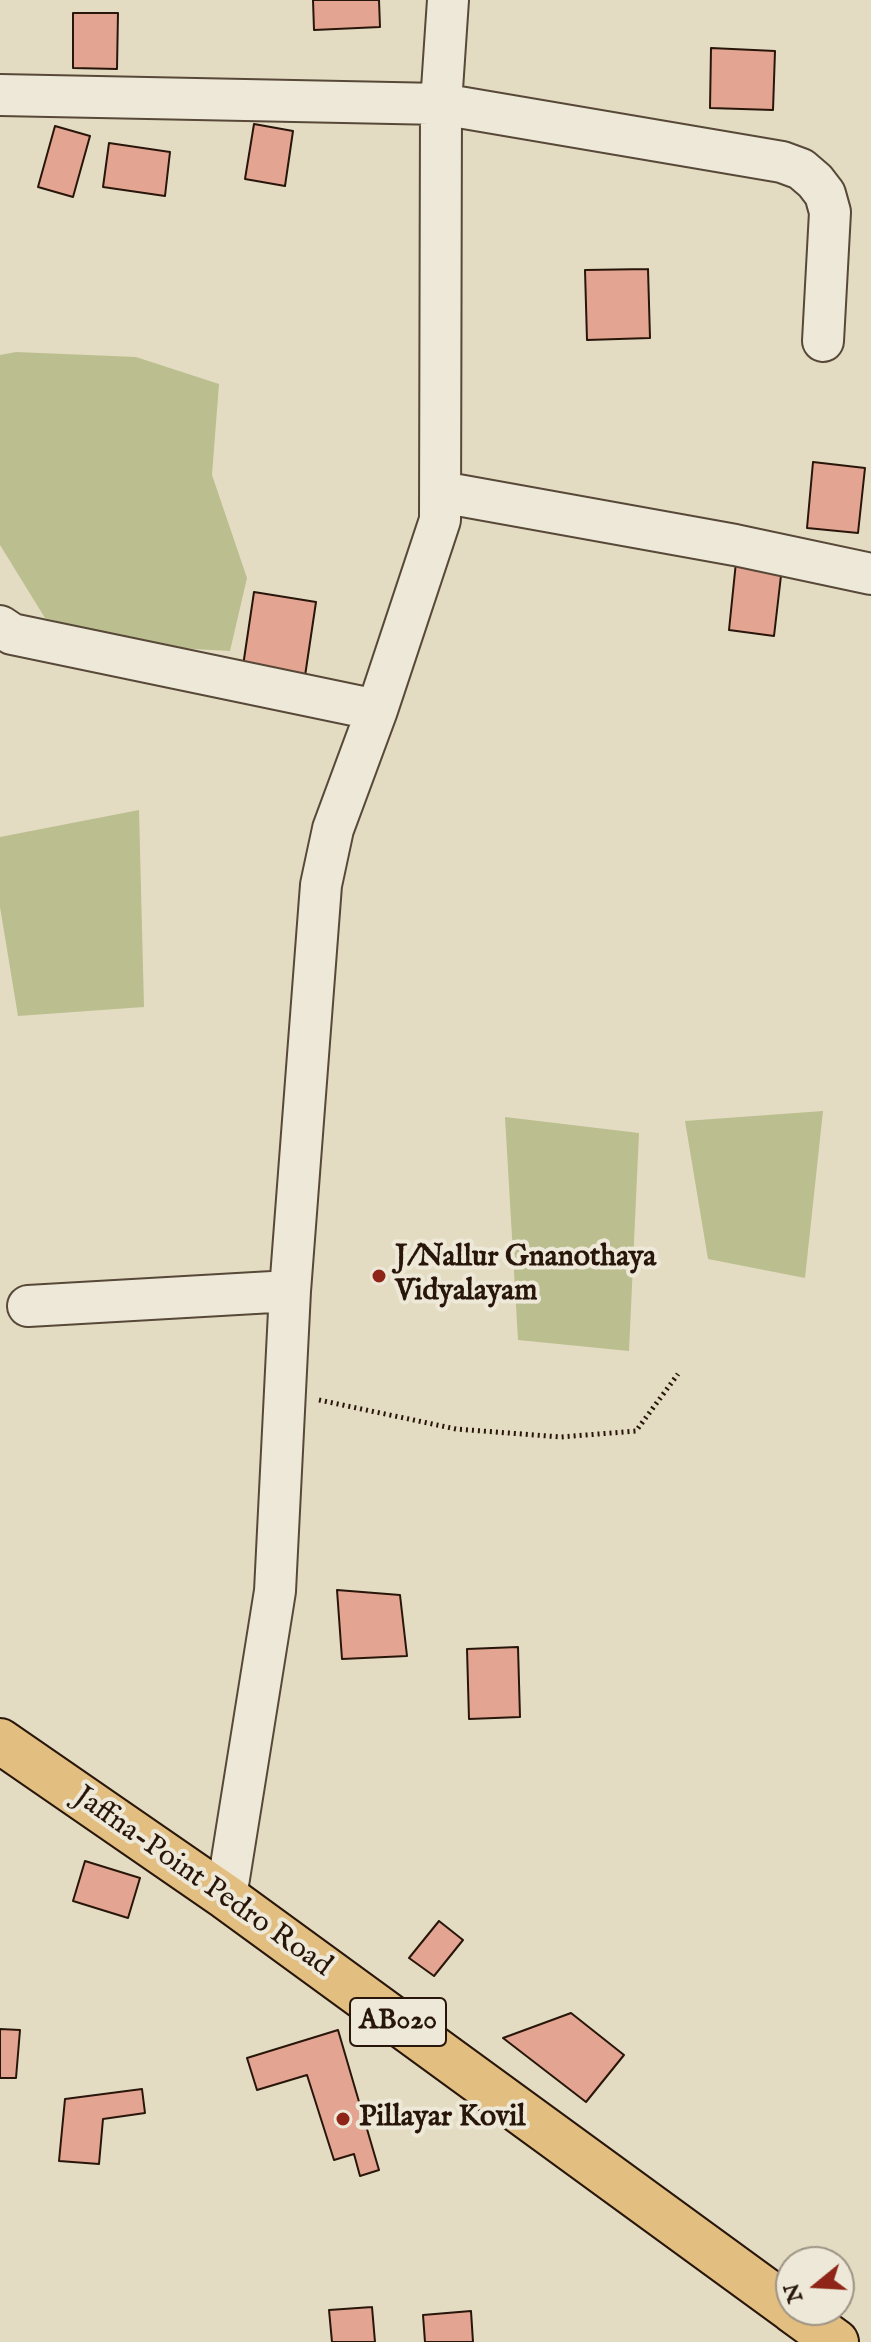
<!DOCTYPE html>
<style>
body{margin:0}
#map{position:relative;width:871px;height:2342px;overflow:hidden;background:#e4dcc2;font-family:"IM FELL English",serif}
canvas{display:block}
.north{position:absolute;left:775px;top:2246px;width:80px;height:80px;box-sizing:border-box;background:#ede8d7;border:2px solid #9e9485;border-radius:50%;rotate:252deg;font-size:22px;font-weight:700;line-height:32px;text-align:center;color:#28160a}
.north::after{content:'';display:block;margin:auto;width:28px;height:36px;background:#8f2418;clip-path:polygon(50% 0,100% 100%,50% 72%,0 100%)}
</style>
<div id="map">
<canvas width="871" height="2342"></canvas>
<div class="north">N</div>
</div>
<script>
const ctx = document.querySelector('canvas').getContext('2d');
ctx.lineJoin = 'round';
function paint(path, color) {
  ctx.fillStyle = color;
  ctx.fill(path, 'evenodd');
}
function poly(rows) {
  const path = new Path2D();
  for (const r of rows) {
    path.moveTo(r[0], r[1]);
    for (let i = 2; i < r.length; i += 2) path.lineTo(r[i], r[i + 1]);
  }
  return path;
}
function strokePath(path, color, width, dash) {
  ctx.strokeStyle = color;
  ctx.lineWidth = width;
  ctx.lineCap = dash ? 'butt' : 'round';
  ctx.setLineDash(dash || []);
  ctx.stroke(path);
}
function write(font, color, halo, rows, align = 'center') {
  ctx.font = font + ' "IM FELL English",serif';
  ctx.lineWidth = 8;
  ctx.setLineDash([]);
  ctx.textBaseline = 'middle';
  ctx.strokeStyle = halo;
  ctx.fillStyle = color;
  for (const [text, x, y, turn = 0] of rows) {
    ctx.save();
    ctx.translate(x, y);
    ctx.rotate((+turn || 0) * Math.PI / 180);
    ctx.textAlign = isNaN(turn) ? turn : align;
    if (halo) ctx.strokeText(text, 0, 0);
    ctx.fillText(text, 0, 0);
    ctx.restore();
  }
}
paint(poly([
 [16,352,136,357,219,384,212,475,247,578,230,651,157,647,45,618,0,545,0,355],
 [139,810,144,1007,18,1016,0,907,0,837],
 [823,1111,805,1278,708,1259,685,1121],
 [505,1117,639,1133,629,1351,518,1340]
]), '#bbbe8f');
const building = poly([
 [313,0,379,0,380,27,314,30,313,0],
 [73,13,118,13,117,69,73,68,73,13],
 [711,48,775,51,773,110,710,108,711,48],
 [254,124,293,131,285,186,245,179,254,124],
 [55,126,90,136,73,197,38,187,55,126],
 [109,143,170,152,165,196,103,187,109,143],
 [648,269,650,338,587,340,585,270,648,269],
 [813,462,865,468,858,533,807,528,813,462],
 [736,562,782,567,774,636,729,630,736,562],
 [254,592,316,602,305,676,243,666,254,592],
 [337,1590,400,1595,407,1656,342,1659,337,1590],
 [518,1647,520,1717,469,1719,467,1649,518,1647],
 [85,1861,140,1878,128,1918,73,1901,85,1861],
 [439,1921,463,1940,434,1976,409,1958,439,1921],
 [571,2013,624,2055,586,2102,503,2038,571,2013],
 [0,2029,20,2030,16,2078,0,2078,0,2029],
 [338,2030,379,2170,360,2176,354,2154,334,2160,307,2075,257,2090,247,2058,338,2030],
 [142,2089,145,2113,103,2119,99,2164,59,2161,65,2099,142,2089],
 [372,2307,375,2342,332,2342,329,2310,372,2307],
 [471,2311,473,2342,425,2342,423,2315,471,2311]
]);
paint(building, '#e3a492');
strokePath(building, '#28160a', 2);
const minor = poly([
 [0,95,441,104,782,162,801,169,815,181,825,194,830,212,823,341],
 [441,492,735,545,871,574],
 [0,626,12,634,377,710],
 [28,1306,290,1291],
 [226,1897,275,1591,290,1291,321,885,333,829,377,710,440,520,441,104,448,0]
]);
const primary = poly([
 [0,1741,226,1897,791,2309],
 [792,2310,836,2342]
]);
strokePath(minor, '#574838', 44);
strokePath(primary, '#28160a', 48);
strokePath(poly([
 [319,1400,456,1429,561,1437,636,1431,678,1374]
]), '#28160a', 5, [2, 4]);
strokePath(minor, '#ede8d7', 40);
strokePath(primary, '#e2be81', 44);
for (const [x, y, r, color] of [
 [379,1276,8,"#8f2418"],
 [343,2119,8,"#8f2418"]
]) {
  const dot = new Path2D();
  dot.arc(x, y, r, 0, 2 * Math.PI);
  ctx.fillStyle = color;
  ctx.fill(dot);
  strokePath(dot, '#ede8d7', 3);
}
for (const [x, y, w] of [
 [398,2022,96]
]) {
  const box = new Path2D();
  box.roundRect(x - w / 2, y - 24, w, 48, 6);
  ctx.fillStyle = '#ede8d7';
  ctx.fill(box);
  strokePath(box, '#28160a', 2);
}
write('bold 28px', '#28160a', null, [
 ["AB020",398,2022]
]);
write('bold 30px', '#28160a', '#ede8d7', [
 ["J/Nallur Gnanothaya",395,1259],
 ["Vidyalayam",395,1293],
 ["Pillayar Kovil",359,2119]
], 'left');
write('30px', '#28160a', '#ede8d7', [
 ["Jaffna-Point Pedro Road",202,1883,35]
]);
</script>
